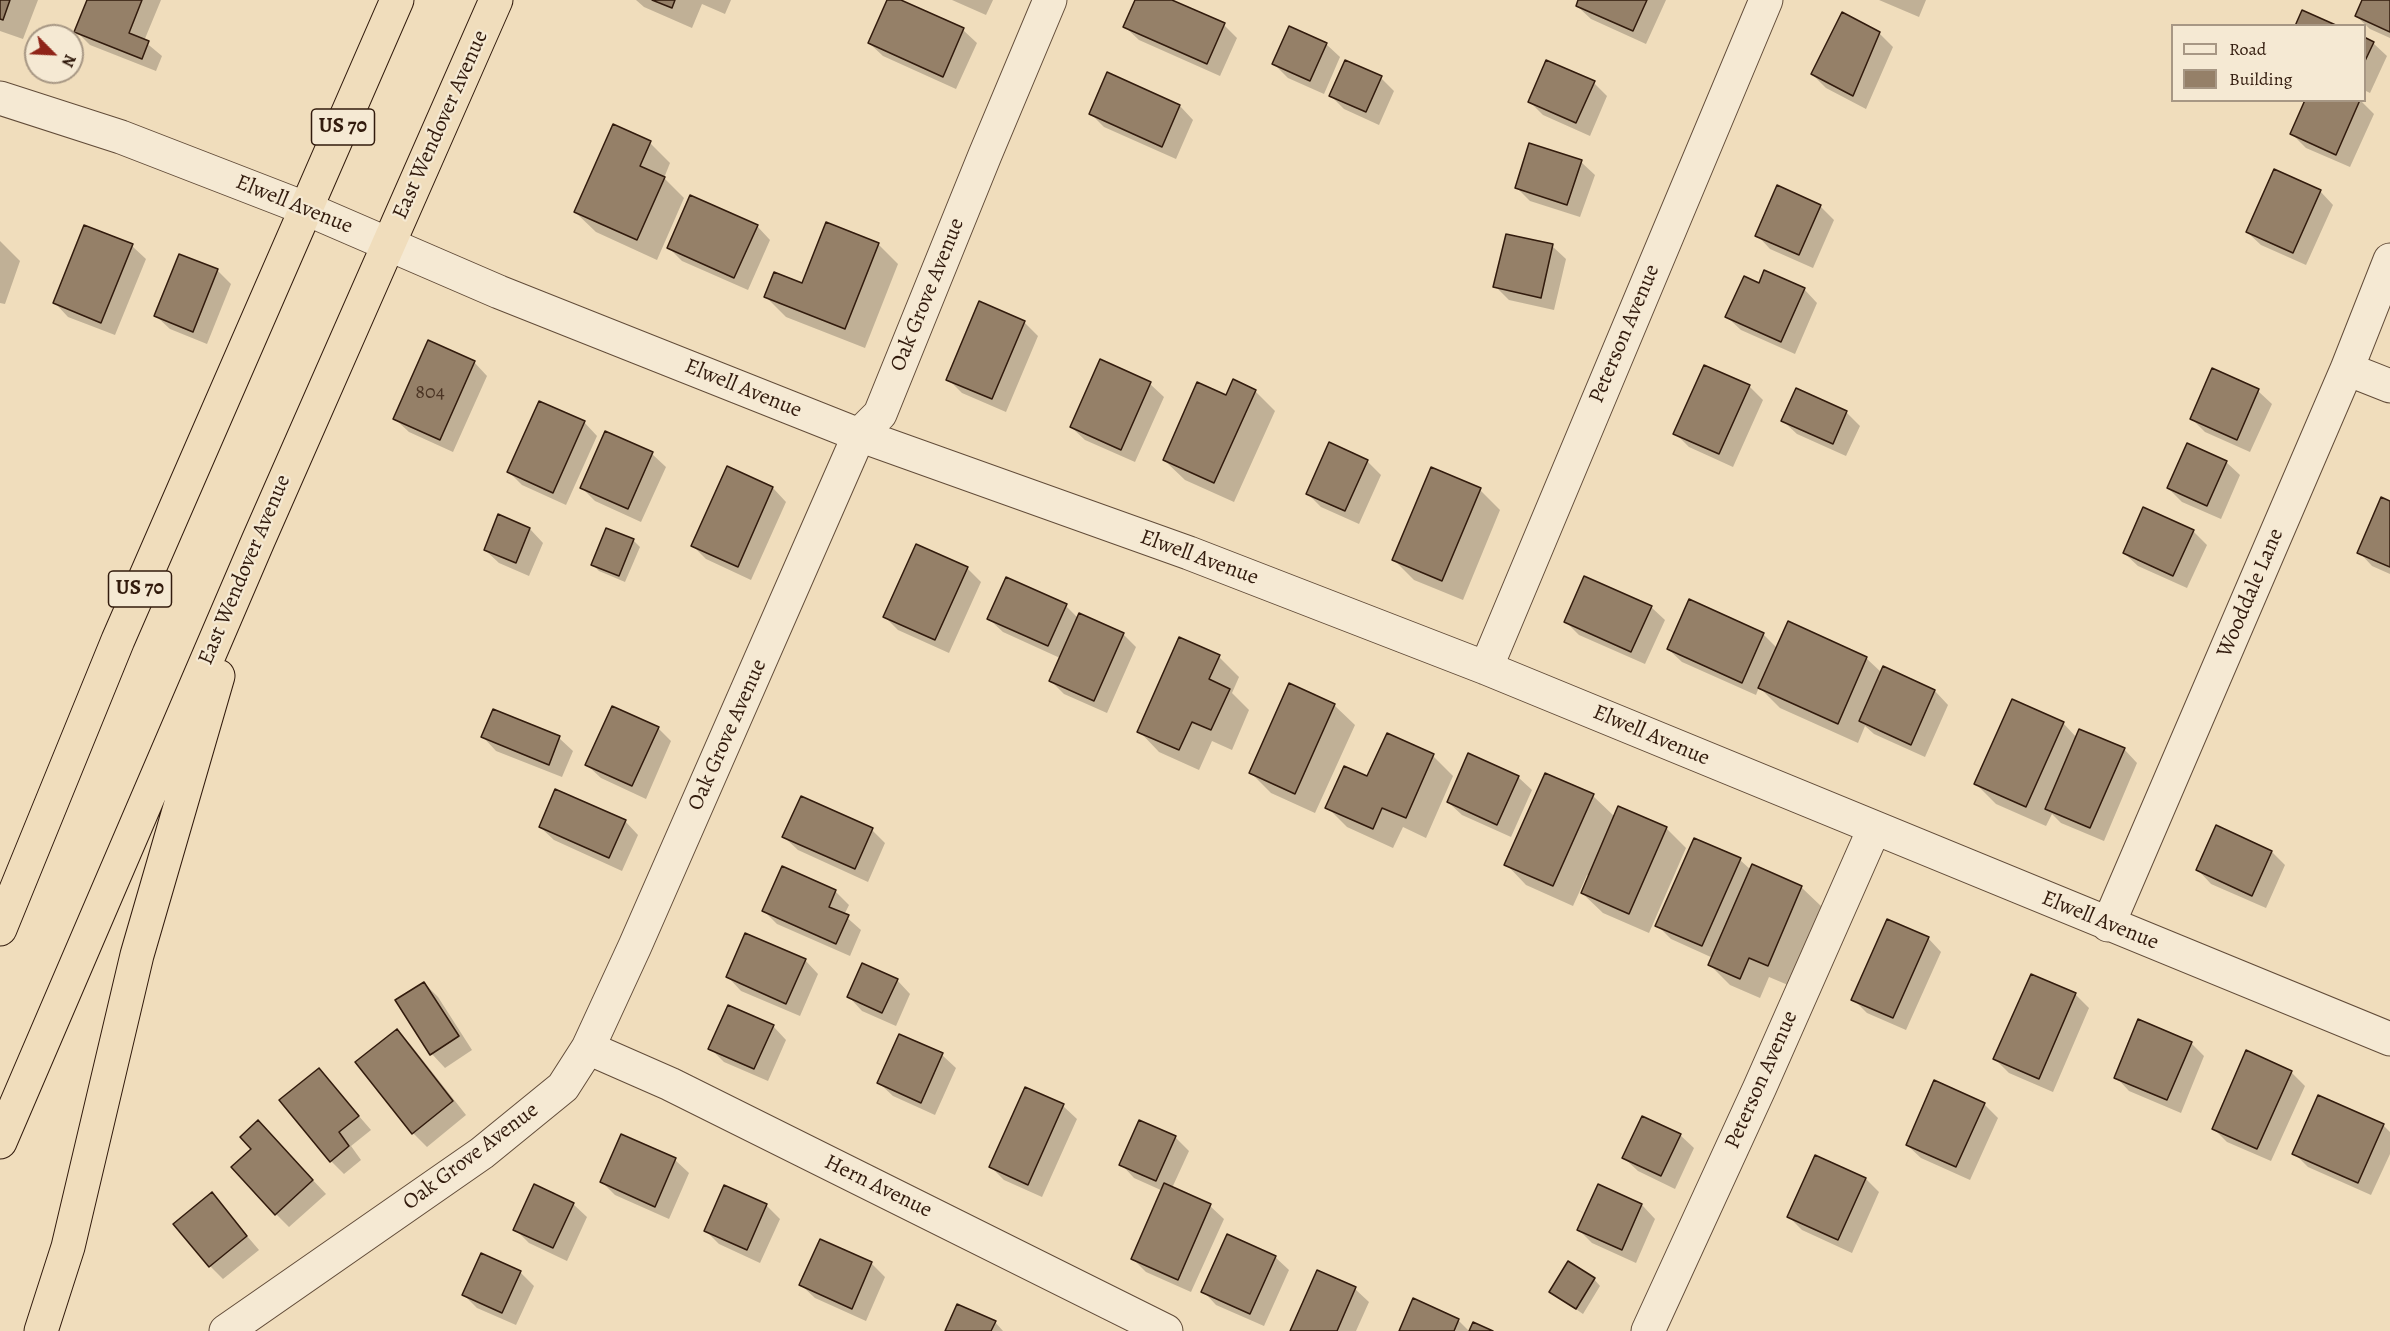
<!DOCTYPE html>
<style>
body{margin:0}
#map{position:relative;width:2390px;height:1331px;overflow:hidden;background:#f0ddbc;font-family:Alegreya,serif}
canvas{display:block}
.legend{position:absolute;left:2171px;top:24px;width:195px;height:78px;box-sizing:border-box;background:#f5e9d3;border:2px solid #a79784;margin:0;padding:8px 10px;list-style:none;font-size:18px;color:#321b0d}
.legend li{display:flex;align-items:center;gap:12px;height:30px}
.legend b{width:30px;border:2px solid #a79784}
.north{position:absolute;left:24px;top:24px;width:60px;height:60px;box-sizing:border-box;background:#f5e9d3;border:2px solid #a79784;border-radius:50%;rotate:114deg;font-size:16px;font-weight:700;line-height:24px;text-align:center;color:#321b0d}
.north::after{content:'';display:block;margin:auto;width:21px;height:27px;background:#8f2418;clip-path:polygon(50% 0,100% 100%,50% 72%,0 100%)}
</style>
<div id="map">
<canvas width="2390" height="1331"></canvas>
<ul class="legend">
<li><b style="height:8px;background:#f5e9d3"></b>Road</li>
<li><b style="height:16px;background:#958068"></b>Building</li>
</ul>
<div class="north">N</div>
</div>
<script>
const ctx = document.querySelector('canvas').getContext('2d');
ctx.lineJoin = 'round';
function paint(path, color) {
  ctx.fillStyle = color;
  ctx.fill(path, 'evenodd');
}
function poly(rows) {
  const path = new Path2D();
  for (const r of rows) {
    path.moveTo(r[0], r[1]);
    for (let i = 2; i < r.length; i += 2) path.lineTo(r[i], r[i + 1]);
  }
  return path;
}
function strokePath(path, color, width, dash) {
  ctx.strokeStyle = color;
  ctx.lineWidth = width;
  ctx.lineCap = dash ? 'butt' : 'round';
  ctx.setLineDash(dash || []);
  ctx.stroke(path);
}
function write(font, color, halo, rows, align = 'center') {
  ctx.font = font + ' Alegreya,serif';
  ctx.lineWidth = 4.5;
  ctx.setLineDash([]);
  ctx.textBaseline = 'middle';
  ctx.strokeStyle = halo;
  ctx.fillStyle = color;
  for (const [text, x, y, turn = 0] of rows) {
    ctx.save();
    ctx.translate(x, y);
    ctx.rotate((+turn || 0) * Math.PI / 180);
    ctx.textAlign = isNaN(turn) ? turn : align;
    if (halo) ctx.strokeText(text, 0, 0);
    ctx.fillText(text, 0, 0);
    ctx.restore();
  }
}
paint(poly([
 [0,0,38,0,23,39,0,31],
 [89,0,161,0,144,41,162,56,156,71,90,45,76,31],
 [636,0,731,0,725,14,702,4,692,28,644,7],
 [889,0,897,0,963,30,977,43,956,89,883,56,869,43],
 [952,0,993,0,986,15],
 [1137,0,1168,0,1224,25,1237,38,1220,76,1139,40,1125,27],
 [1580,0,1666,0,1646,44,1591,19,1577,6],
 [1879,0,1926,0,1919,17],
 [2363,0,2390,0,2390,38,2370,29,2356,16],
 [1879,33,1893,47,1866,109,1826,88,1812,74],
 [2364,39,2373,43,2387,56,2370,93,2364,90],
 [1326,44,1340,57,1324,94,1288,78,1274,64],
 [1108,74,1180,106,1193,120,1176,159,1104,127,1091,114],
 [1381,78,1394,91,1379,125,1344,109,1331,96],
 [1594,83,1607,96,1590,136,1543,115,1529,101],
 [2307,100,2360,100,2374,114,2350,167,2306,148,2292,134],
 [650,143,670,163,664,178,684,198,657,260,596,232,575,212],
 [1581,162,1595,175,1580,217,1530,201,1516,187],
 [2320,191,2333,205,2306,265,2261,245,2247,232],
 [1820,206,1834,220,1813,268,1770,249,1757,235],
 [757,226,770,240,748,290,682,261,668,247],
 [85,227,132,246,146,259,115,335,68,317,55,303],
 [0,241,20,261,5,304,0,303],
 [878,244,898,264,865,348,786,317,766,297,802,284],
 [1552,246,1566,259,1554,310,1509,300,1495,286],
 [217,270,231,284,207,344,170,329,156,316],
 [1760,284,1804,289,1817,303,1795,354,1741,330,1727,317],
 [1024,322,1038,336,1006,412,962,393,948,379],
 [1101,361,1150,384,1164,397,1135,462,1085,440,1071,427],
 [474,362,487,376,453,452,409,432,395,419],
 [1749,386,1763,400,1733,467,1689,447,1675,433],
 [1797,390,1846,412,1860,426,1846,456,1797,434,1783,421],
 [1255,391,1275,411,1234,502,1185,480,1164,460,1227,397],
 [2258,391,2272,404,2250,452,2205,432,2191,418],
 [584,422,597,436,566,505,522,485,509,472],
 [652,454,666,467,641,522,595,501,582,488],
 [1367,461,1381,475,1359,524,1321,507,1308,494],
 [2226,462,2240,475,2221,519,2182,502,2168,488],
 [727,468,773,488,786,502,751,580,706,559,693,546],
 [1480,490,1500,510,1463,600,1414,580,1394,560],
 [2390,503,2390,574,2372,566,2359,552],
 [530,529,543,543,529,576,499,563,485,550],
 [2193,531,2207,545,2187,588,2138,566,2124,553],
 [633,540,640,547,625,582,599,571,593,565],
 [967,568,981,582,949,653,898,630,885,617],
 [1066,606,1078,618,1123,634,1136,647,1107,713,1064,694,1050,680,1060,658,1003,632,989,619],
 [1651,607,1665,620,1645,664,1579,635,1566,622],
 [1763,634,1777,648,1866,658,1882,673,1884,668,1935,691,1948,705,1925,757,1874,734,1865,726,1858,743,1780,708,1759,687,1756,695,1682,662,1668,649],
 [1219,657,1239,677,1232,693,1249,710,1232,750,1212,741,1199,770,1159,752,1139,731],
 [1334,705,1355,725,1315,813,1271,793,1251,773],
 [494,711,559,738,573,751,562,777,496,751,483,737],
 [2063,723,2077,738,2124,749,2137,763,2104,841,2061,823,2052,814,2046,826,1996,804,1976,784],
 [658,728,671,741,646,799,601,778,587,765],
 [1433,756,1453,776,1426,838,1403,827,1393,848,1347,827,1327,807,1368,778],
 [1518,777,1532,790,1511,837,1462,815,1448,802],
 [1593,796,1615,817,1666,828,1686,848,1649,933,1603,913,1582,893,1590,876,1587,875,1573,906,1526,885,1506,864],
 [625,821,638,835,622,871,554,840,540,827],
 [872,830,885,843,868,882,798,850,784,837],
 [1695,840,1740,860,1751,870,1801,887,1822,907,1788,985,1769,977,1760,998,1730,985,1710,965,1713,958,1671,939,1657,925],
 [2272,852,2285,865,2266,908,2211,884,2198,870],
 [835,891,849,905,844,915,861,930,850,956,777,924,764,911],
 [1928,938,1941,952,1906,1030,1867,1013,1853,999],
 [805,960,818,974,800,1016,741,991,728,977],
 [2032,976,2076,995,2089,1008,2053,1092,2009,1073,1995,1059],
 [897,980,910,994,896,1026,862,1011,849,997],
 [424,983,438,997,472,1050,445,1068,432,1054,397,1001],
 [773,1026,786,1040,768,1081,724,1062,710,1048],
 [397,1031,410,1044,466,1115,427,1147,413,1133,357,1062],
 [2191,1043,2204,1056,2181,1113,2129,1091,2116,1077],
 [942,1055,956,1068,935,1115,893,1096,879,1083],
 [319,1070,371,1130,351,1146,361,1160,344,1174,331,1161],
 [2291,1072,2305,1086,2271,1161,2227,1142,2213,1128],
 [1026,1089,1063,1106,1077,1119,1042,1197,1004,1180,991,1167],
 [1984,1104,1998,1118,1970,1180,1921,1158,1907,1145],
 [258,1122,326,1194,289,1227,276,1214,253,1149],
 [2383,1125,2390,1132,2390,1154,2371,1195,2308,1167,2294,1153],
 [1680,1135,1694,1148,1675,1189,1638,1171,1624,1158],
 [622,1136,675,1160,689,1173,669,1219,615,1195,602,1182],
 [1175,1137,1189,1151,1172,1188,1210,1206,1224,1219,1191,1292,1146,1272,1133,1259,1163,1191,1134,1178,1121,1164],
 [1866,1179,1879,1192,1852,1253,1802,1230,1789,1217],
 [1598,1186,1642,1205,1655,1219,1636,1263,1592,1243,1579,1230],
 [211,1194,259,1250,223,1279,210,1266],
 [573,1204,587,1217,567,1261,529,1243,515,1229],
 [766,1205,780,1219,760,1263,719,1244,706,1231],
 [821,1241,872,1264,885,1277,866,1321,815,1298,801,1285],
 [1275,1257,1289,1270,1264,1326,1216,1305,1203,1291],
 [520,1272,534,1286,516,1325,477,1308,464,1295],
 [1318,1272,1355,1289,1369,1302,1356,1331,1291,1331],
 [1594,1279,1600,1286,1583,1314,1551,1292],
 [1458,1320,1469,1331,1400,1331],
 [995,1322,1003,1331,947,1331]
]), '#0003');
const building = poly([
 [0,0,10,0,3,20,0,19,0,0],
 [87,0,142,0,129,33,149,41,142,59,74,32,87,0],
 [652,0,675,0,672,8,652,0],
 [887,0,901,0,964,28,943,77,868,43,887,0],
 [1135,0,1172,0,1225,23,1207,64,1123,27,1135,0],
 [1578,0,1647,0,1633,31,1576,6,1578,0],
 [2362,0,2390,0,2390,32,2355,16,2362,0],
 [2302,10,2338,26,2295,26,2302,10],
 [1842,12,1880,32,1853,96,1811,74,1842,12],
 [1289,26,1327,43,1310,81,1272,64,1289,26],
 [2364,37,2374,42,2364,63,2364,37],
 [1345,60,1382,76,1366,112,1329,96,1345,60],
 [1546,60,1595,81,1576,123,1528,102,1546,60],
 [1107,72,1180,105,1162,147,1089,114,1107,72],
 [2305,100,2360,100,2336,155,2290,134,2305,100],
 [613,124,651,141,640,166,665,177,637,240,574,212,613,124],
 [1529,143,1582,160,1567,205,1515,188,1529,143],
 [2274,169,2321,190,2293,253,2246,232,2274,169],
 [1777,185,1821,205,1799,255,1755,236,1777,185],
 [690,195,758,225,734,278,667,248,690,195],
 [826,222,879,243,845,329,764,297,774,272,802,283,826,222],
 [84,225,133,244,101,323,53,303,84,225],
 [1506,234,1553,244,1541,298,1493,287,1506,234],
 [179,254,218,269,193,332,154,316,179,254],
 [1764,270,1805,288,1781,342,1725,317,1744,276,1759,283,1764,270],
 [979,301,1025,321,992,399,946,380,979,301],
 [428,340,475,361,440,440,393,419,428,340],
 [1100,359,1151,382,1121,450,1070,427,1100,359],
 [1704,365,1750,385,1719,454,1673,434,1704,365],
 [2212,368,2259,389,2237,440,2190,419,2212,368],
 [1233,379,1256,390,1214,483,1163,460,1197,382,1226,395,1233,379],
 [1796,388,1847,411,1833,444,1781,421,1796,388],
 [539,401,585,421,553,493,507,472,539,401],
 [605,431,653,452,628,509,580,488,605,431],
 [1329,442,1368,460,1345,511,1306,494,1329,442],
 [2187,443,2227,461,2207,506,2167,488,2187,443],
 [727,466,773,487,738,567,691,546,727,466],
 [1431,467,1481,488,1442,581,1392,560,1431,467],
 [2381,497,2390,501,2390,567,2357,553,2381,497],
 [2143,507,2194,530,2173,576,2123,553,2143,507],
 [498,514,530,528,516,563,484,550,498,514],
 [606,528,634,539,619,576,591,565,606,528],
 [916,544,968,567,935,640,883,617,916,544],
 [1584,576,1652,606,1631,652,1564,622,1584,576],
 [1006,577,1067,604,1048,646,987,619,1006,577],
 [1689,599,1764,633,1742,683,1667,649,1689,599],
 [1079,613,1124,633,1094,701,1049,681,1079,613],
 [1788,621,1867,657,1838,724,1758,688,1788,621],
 [1179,637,1220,655,1209,679,1230,689,1211,730,1192,722,1179,750,1137,732,1179,637],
 [1883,666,1935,690,1911,745,1859,721,1883,666],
 [1289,683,1335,704,1295,794,1249,773,1289,683],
 [2012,699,2064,722,2026,807,1974,784,2012,699],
 [612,706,659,727,632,786,585,765,612,706],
 [493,709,560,736,549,765,481,737,493,709],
 [2079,729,2125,748,2090,828,2045,809,2079,729],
 [1387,733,1434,754,1406,818,1382,808,1373,829,1325,808,1344,766,1367,776,1387,733],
 [1468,753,1519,776,1497,825,1447,802,1468,753],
 [1545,773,1594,794,1553,886,1504,865,1545,773],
 [555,789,626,820,609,858,539,827,555,789],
 [801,796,873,828,855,869,782,837,801,796],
 [1618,806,1667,827,1629,914,1581,893,1618,806],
 [2216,825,2272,851,2252,896,2196,870,2216,825],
 [1694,838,1741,858,1702,946,1655,926,1694,838],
 [1752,864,1802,886,1768,966,1749,958,1740,979,1708,965,1752,864],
 [782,866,836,890,829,907,849,915,836,944,762,911,782,866],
 [1887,919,1929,937,1893,1018,1851,1000,1887,919],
 [745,933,806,959,786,1004,726,977,745,933],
 [862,963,898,979,882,1013,847,997,862,963],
 [2031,974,2076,993,2039,1079,1993,1059,2031,974],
 [424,982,459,1036,430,1055,395,1000,424,982],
 [728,1005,774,1025,754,1069,708,1049,728,1005],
 [2138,1019,2192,1042,2167,1100,2114,1078,2138,1019],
 [397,1029,453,1101,412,1134,355,1062,397,1029],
 [899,1034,943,1053,921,1103,877,1083,899,1034],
 [2246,1050,2292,1071,2257,1149,2212,1129,2246,1050],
 [319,1068,359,1116,339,1132,349,1146,330,1162,279,1100,319,1068],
 [1934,1080,1985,1103,1956,1167,1906,1145,1934,1080],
 [1025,1087,1064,1104,1028,1185,989,1167,1025,1087],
 [2318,1095,2384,1124,2358,1183,2292,1154,2318,1095],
 [1642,1116,1681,1134,1661,1176,1622,1158,1642,1116],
 [258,1120,313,1180,275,1215,231,1167,251,1149,240,1137,258,1120],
 [1139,1120,1176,1136,1156,1181,1119,1165,1139,1120],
 [621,1134,676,1158,655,1207,600,1182,621,1134],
 [1815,1155,1866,1178,1838,1240,1787,1217,1815,1155],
 [1164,1183,1211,1204,1178,1280,1131,1259,1164,1183],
 [534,1184,574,1203,553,1248,513,1230,534,1184],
 [1598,1184,1642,1204,1622,1250,1577,1230,1598,1184],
 [724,1185,767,1204,747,1250,704,1231,724,1185],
 [212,1192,247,1236,209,1267,173,1224,212,1192],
 [1227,1234,1276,1256,1250,1314,1201,1292,1227,1234],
 [820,1239,872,1262,852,1309,799,1285,820,1239],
 [481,1253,521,1271,502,1313,462,1295,481,1253],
 [1568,1261,1595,1278,1576,1309,1549,1292,1568,1261],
 [1317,1270,1356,1287,1337,1331,1290,1331,1317,1270],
 [1413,1298,1459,1319,1454,1331,1399,1331,1413,1298],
 [957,1304,996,1321,991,1331,945,1331,957,1304],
 [1473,1322,1493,1331,1469,1331,1473,1322]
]);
paint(building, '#958068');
strokePath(building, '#321b0d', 1.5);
const street = poly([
 [0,98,121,137,307,209,499,292,859,435,1189,553,1486,668,2390,1039],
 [2347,369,2390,386],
 [1486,668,1766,0],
 [2108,925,2347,369,2390,260],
 [588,1048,670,1084,1166,1331],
 [226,1331,482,1153,563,1087,588,1048,635,946,859,435,880,414,985,155,1050,0],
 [1648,1331,1760,1087,1874,829]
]);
const highway = poly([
 [0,929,118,640,397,0],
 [0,1142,258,541,496,0],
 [41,1331,68,1247,137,955,218,676]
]);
strokePath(street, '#624c39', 35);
strokePath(highway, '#321b0d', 35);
strokePath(street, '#f5e9d3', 33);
strokePath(highway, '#f0ddbc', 33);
write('20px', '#4b3424', null, [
 ["804",430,393]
]);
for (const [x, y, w] of [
 [343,127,63],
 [140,589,63]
]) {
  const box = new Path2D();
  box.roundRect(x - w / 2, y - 18, w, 36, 4.5);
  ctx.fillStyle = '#f5e9d3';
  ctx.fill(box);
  strokePath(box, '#321b0d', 1.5);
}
write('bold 21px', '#321b0d', null, [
 ["US 70",343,127],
 ["US 70",140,589]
]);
write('22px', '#321b0d', '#f5e9d3', [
 ["East Wendover Avenue",441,125,-66],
 ["Elwell Avenue",294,205,22],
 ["Oak Grove Avenue",928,295,-68],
 ["Peterson Avenue",1625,334,-67],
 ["Elwell Avenue",743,389,22],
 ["Elwell Avenue",1199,558,20],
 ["East Wendover Avenue",245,570,-67],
 ["Wooddale Lane",2251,593,-67],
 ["Oak Grove Avenue",728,735,-66],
 ["Elwell Avenue",1651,736,23],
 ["Elwell Avenue",2100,921,22],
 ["Peterson Avenue",1762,1080,-66],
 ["Oak Grove Avenue",471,1157,-37],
 ["Hern Avenue",878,1187,26]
]);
</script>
